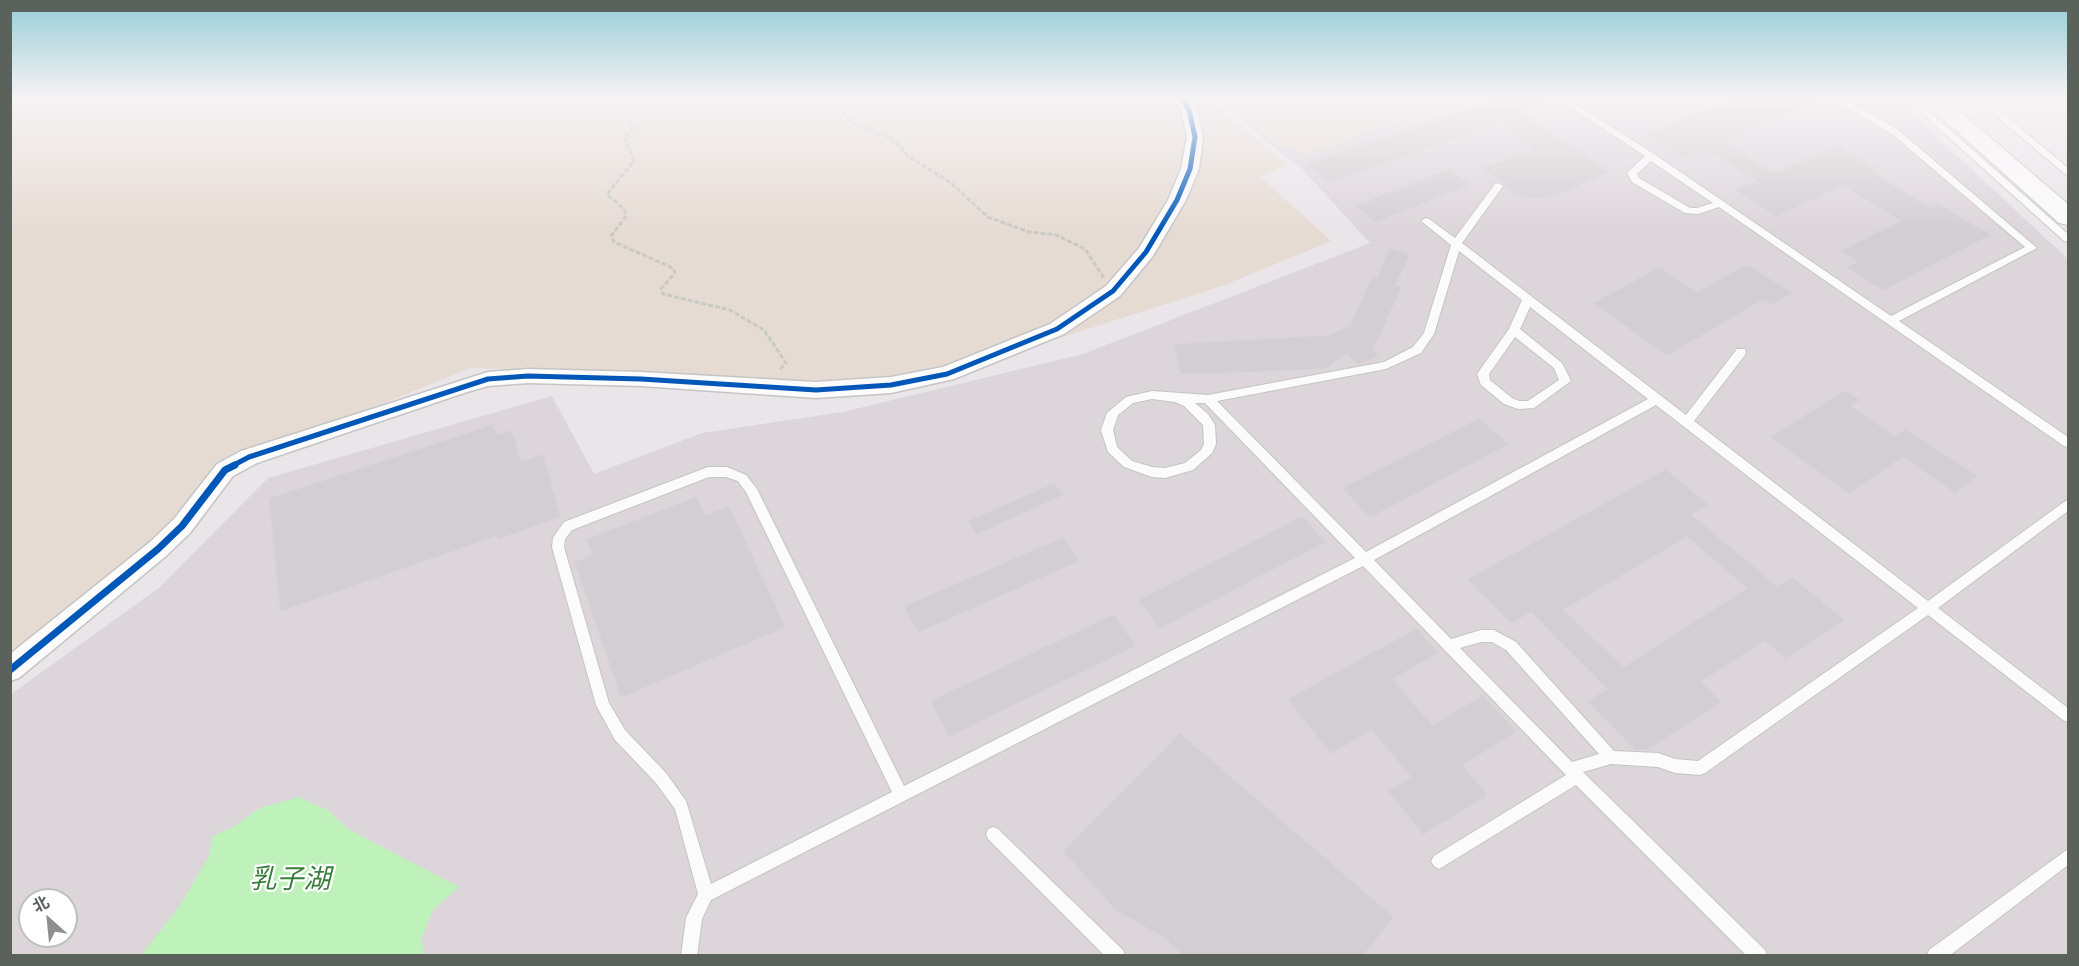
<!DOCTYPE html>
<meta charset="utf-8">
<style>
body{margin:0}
#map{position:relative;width:2079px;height:966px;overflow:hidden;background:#eae5e9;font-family:"Open Sans","Noto Sans SC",sans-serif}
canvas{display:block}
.frame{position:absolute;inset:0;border:12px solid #5b625b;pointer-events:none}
.north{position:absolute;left:18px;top:888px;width:60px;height:60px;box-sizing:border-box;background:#fff;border:2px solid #bdc0bd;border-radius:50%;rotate:333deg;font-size:16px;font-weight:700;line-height:24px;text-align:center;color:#5b625b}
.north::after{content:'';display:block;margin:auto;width:21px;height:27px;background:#8d908d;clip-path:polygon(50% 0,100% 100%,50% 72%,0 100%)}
</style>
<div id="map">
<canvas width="2079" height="966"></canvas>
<div class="frame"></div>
<div class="north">北</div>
</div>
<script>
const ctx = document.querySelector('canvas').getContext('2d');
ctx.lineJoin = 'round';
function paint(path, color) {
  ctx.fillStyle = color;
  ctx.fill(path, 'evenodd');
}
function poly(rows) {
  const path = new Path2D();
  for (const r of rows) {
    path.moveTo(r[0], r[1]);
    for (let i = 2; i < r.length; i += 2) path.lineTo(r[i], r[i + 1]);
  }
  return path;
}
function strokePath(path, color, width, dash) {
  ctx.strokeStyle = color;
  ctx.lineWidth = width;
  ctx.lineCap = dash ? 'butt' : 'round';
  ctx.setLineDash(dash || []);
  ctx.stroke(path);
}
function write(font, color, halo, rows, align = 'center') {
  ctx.font = font + ' "Open Sans","Noto Sans SC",sans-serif';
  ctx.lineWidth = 4.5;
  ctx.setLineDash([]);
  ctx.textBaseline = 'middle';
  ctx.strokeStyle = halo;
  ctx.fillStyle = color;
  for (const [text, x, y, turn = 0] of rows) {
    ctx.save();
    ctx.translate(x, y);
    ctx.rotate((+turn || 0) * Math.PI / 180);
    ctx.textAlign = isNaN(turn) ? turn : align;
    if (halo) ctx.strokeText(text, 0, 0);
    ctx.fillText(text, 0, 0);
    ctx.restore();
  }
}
paint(poly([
 [1218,98,1895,98,2068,259,2068,955,11,955,10,695,160,587,268,478,552,396,594,474,702,433,843,412,1083,354,1370,243,1301,168,1274,148],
 [30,900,66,900,66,936,30,936]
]), '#dcd5da');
paint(poly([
 [11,98,1209,98,1287,165,1261,177,1331,241,1225,285,1050,341,933,375,807,383,659,373,470,368,365,411,245,465,11,660],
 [1221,98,1461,98,1309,154,1274,145]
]), '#e6dbd3');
paint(poly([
 [299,797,329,811,348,829,459,887,432,911,421,942,425,955,141,955,177,910,208,858,213,836,233,827,260,808]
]), '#bff2bb');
const building = poly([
 [1496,98,1553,98,1553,100,1525,110,1529,113,1526,114,1610,172,1564,193,1544,198,1526,198,1513,194,1504,184,1481,168,1533,149,1499,124,1329,183,1307,164,1496,98],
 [1734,98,1830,98,1724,141,1774,173,1838,145,1879,170,1873,172,1930,207,1938,203,1991,235,1883,291,1846,267,1857,262,1840,251,1900,221,1843,186,1776,217,1734,190,1755,181,1705,149,1684,158,1646,132,1734,98],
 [1449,169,1470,185,1375,223,1355,205,1449,169],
 [1389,248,1410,254,1396,285,1402,287,1373,350,1380,356,1358,365,1347,355,1334,362,1326,369,1180,375,1174,344,1328,335,1350,325,1372,276,1377,278,1389,248],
 [1747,264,1793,293,1771,305,1763,300,1667,356,1593,303,1659,267,1697,292,1747,264],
 [1845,390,1860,400,1851,406,1895,436,1906,429,1978,476,1955,493,1903,457,1849,494,1770,437,1845,390],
 [1479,418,1509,444,1370,518,1342,488,1479,418],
 [493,424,497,434,512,430,521,461,543,454,561,517,498,540,497,536,280,612,269,498,493,424],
 [1666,469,1709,505,1692,515,1777,586,1792,577,1845,620,1786,659,1765,641,1701,682,1722,702,1648,750,1635,750,1587,701,1607,689,1531,612,1511,624,1467,579,1666,469],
 [1687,537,1747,588,1623,667,1564,610,1687,537],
 [1054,483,1064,495,976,535,967,521,1054,483],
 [697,496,706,515,729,506,786,627,621,698,574,562,592,555,586,539,697,496],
 [1302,516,1326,542,1160,629,1147,612,1147,607,1144,609,1138,600,1302,516],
 [1063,537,1080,561,918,633,904,606,1063,537],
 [1114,614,1136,646,949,737,930,701,1114,614],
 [1417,628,1439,653,1393,679,1432,725,1483,695,1517,732,1463,765,1488,795,1423,835,1388,791,1411,777,1372,730,1331,754,1287,699,1417,628],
 [1180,733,1394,917,1363,956,1183,956,1164,938,1115,910,1063,851,1180,733]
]);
paint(building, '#d2ced1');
strokePath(building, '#dad4d8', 1.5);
const service = poly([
 [1557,98,1566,98,1654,154,1891,316,2025,247,1892,134,1832,98,1842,98,1898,130,2037,248,1899,321,2068,437,2068,447,2064,446,1719,207,1698,214,1685,213,1632,182,1627,173,1645,156,1557,98],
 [1651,161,1713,203,1697,208,1690,208,1639,178,1637,174,1651,161],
 [1905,98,1914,98,2068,234,2068,242,2064,241,1905,98],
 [1976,98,2005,98,2004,100,1991,103,2068,168,2068,175,2065,174,1983,105,1946,114,1942,111,1978,101,1976,98],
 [1498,183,1503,186,1462,243,1686,415,1737,349,1745,349,1746,352,1745,355,1694,421,1928,601,2064,502,2068,500,2068,511,1938,608,2068,708,2068,722,2063,720,1928,615,1705,773,1700,775,1675,773,1658,767,1611,764,1583,772,1765,950,1767,956,1747,956,1576,785,1444,866,1439,869,1434,866,1431,861,1434,856,1566,775,1363,566,711,900,702,919,697,956,681,956,686,918,698,894,675,809,656,783,615,740,596,705,552,547,553,538,564,522,708,467,727,467,746,475,757,489,904,786,1355,558,1205,403,1195,403,1208,414,1215,425,1216,444,1212,453,1193,470,1165,478,1152,477,1124,467,1108,452,1101,430,1107,413,1126,397,1152,391,1208,395,1384,362,1413,347,1424,333,1451,245,1421,221,1426,218,1429,219,1455,238,1495,184,1498,183],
 [1459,251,1522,300,1509,329,1477,374,1481,385,1504,404,1518,409,1534,408,1571,381,1562,363,1520,329,1530,307,1648,399,1366,552,1217,401,1386,369,1421,353,1434,334,1459,251],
 [1515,337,1554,368,1559,380,1528,401,1519,401,1512,398,1490,380,1489,374,1515,337],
 [1152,399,1175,402,1184,406,1203,425,1204,444,1201,450,1185,463,1165,468,1152,467,1132,461,1117,447,1113,430,1118,415,1133,403,1152,399],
 [1656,405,1918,608,1698,761,1675,759,1658,753,1614,751,1516,642,1494,630,1481,630,1451,639,1374,560,1656,405],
 [709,477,726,477,738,481,746,492,892,792,711,884,686,801,666,773,625,730,609,703,564,547,565,539,572,530,709,477],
 [1481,642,1492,642,1506,650,1599,754,1572,762,1460,648,1481,642],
 [993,827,998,829,1123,950,1125,956,1105,956,988,839,986,834,988,829,993,827],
 [2068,849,2068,865,1949,956,1927,956,1929,950,2068,849]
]);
const minor = poly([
 [1174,98,1190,98,1197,110,1203,137,1199,169,1186,200,1153,256,1120,296,1064,334,954,379,891,393,816,398,641,386,528,383,488,386,464,393,257,463,233,476,190,533,166,556,19,678,10,681,10,654,150,542,174,519,217,464,241,451,488,372,528,369,641,372,816,382,891,377,943,367,1050,324,1106,286,1139,248,1168,200,1181,169,1187,137,1181,110,1174,98]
]);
const secondary = poly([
 [1920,98,1944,98,2068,204,2068,225,2059,223,1920,98]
]);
strokePath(service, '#c5c5c5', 2);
strokePath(minor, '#c5c5c5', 3);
strokePath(secondary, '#c5c5c4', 2);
strokePath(poly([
 [634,98,626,101,632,130,624,137,634,161,607,194,624,209,626,216,611,236,614,242,673,268,675,273,661,289,663,294,730,310,764,330,786,363,779,370],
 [838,106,852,123,893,139,908,156,951,183,988,217,1029,232,1056,235,1085,249,1104,278]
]), '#c9cac6', 3, [5, 2]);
paint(service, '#fcfbfc');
paint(minor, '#fcfbfc');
paint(secondary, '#fcfbfc');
strokePath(poly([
 [232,466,249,457,488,379,528,376,641,379,816,390,891,385,947,374,1057,329,1113,291,1146,252,1177,200,1190,169,1195,137,1189,110,1182,98]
]), '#0057b8', 5);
strokePath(poly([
 [10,670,158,549,182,526,225,470,235,465]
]), '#0057b8', 7);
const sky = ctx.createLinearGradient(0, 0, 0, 233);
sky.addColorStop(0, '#97cdd6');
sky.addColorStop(0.42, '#f6f3f5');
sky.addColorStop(1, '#f6f3f500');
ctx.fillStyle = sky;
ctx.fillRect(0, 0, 2079, 233);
write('italic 27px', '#377e39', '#fff', [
 ["乳子湖",290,880]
]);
</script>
